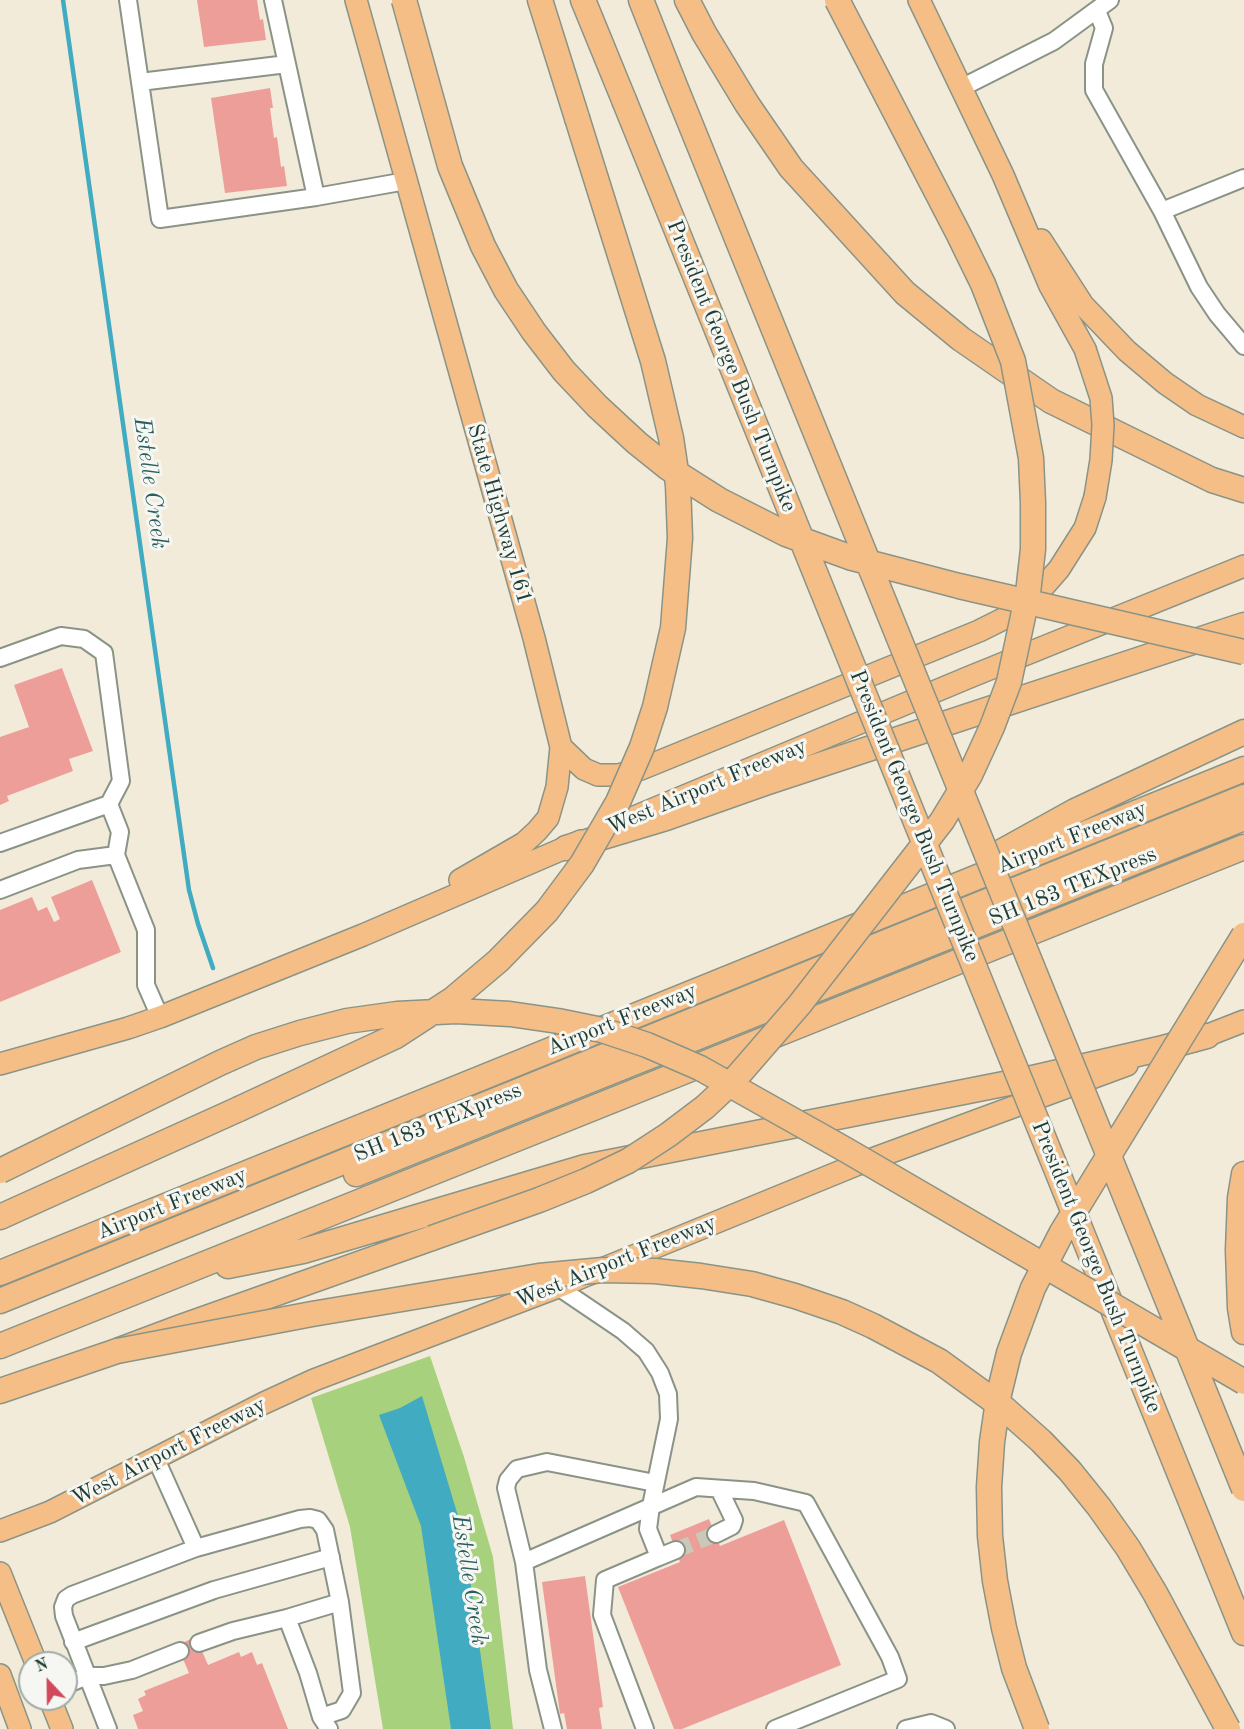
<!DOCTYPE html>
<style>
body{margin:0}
#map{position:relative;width:1244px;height:1729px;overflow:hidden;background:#f3ebda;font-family:"Old Standard TT",serif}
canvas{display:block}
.north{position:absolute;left:18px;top:1651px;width:60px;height:60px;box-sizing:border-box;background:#f6f6f2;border:2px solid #a0aca6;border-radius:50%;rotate:338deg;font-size:16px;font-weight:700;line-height:24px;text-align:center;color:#1f3d34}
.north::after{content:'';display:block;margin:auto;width:21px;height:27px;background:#d1495b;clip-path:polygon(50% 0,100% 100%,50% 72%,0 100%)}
</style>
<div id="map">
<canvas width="1244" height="1729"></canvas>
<div class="north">N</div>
</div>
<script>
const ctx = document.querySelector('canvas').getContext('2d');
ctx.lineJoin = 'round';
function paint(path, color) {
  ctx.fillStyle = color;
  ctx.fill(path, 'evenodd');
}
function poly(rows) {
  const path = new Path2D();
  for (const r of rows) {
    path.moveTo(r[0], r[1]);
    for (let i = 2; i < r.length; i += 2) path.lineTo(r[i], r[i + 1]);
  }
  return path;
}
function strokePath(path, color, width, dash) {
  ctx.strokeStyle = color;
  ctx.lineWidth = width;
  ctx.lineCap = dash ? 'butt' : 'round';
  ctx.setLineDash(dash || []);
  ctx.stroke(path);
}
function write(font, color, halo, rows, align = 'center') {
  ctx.font = font + ' "Old Standard TT",serif';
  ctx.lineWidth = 6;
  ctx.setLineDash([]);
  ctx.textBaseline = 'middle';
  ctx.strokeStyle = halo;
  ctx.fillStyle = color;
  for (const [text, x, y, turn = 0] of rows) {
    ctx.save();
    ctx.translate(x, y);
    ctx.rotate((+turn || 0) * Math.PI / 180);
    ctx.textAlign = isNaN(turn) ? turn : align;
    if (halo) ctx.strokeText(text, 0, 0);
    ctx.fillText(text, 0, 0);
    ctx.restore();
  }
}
paint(poly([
 [430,1356,464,1457,493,1557,513,1729,383,1729,350,1527,311,1398]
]), '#a7d17c');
paint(poly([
 [422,1396,464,1536,491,1729,451,1729,421,1526,379,1415,400,1408]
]), '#41abc1');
strokePath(poly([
 [63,0,189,890,198,924,213,968]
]), '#41abc1', 4.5);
paint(poly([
 [197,0,257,0,260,20,263,19,266,40,204,47],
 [270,88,273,108,270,108,274,138,277,137,281,167,284,166,287,186,225,193,211,98],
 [62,668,93,751,69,759,73,771,7,796,9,801,0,805,0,737,29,727,14,685],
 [92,880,121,952,0,1002,0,910,32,897,38,911,47,907,54,922,60,919,51,897],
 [709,1519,720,1546,784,1520,841,1665,682,1729,674,1729,618,1587,680,1562,670,1535],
 [585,1576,603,1707,599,1708,602,1729,567,1729,564,1713,560,1714,542,1582],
 [196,1637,208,1665,239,1652,241,1657,252,1652,257,1665,262,1663,288,1729,138,1729,133,1715,143,1711,138,1699,146,1695,144,1691,189,1673,177,1645]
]), '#ed9e98');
strokePath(poly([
 [676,1550,716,1534]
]), '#c9c8b9', 16, [16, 8]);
const minor = poly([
 [128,0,160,219,316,197],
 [273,0,316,197,406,181],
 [1097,11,1104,28,1094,64,1094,90,1162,211,1199,287,1217,314,1244,346],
 [140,82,287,64],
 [961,88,1054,41,1110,0],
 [1162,211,1244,178],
 [0,658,61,636,84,639,104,653,121,781,109,804],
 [0,843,109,804,120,832,116,855,146,930,146,985,160,1017],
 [0,890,78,860,116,855],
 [558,1287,623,1331,646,1351,660,1373,668,1394,669,1419,651,1506,648,1529,659,1557,605,1580,602,1615,645,1729],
 [156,1459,196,1548],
 [716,1534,732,1526,734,1520,719,1489],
 [659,1557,676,1550],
 [524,1562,506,1488,508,1480,517,1469,547,1462,655,1483],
 [73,1642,214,1590,331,1557],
 [199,1643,233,1631,287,1618],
 [66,1685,87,1676,104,1676,132,1670,180,1651],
 [321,1717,342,1710,352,1693,340,1602],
 [108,1729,64,1616,63,1607,66,1599,72,1595,196,1548,300,1519,310,1518,318,1520,325,1530,340,1602,287,1618,308,1673,321,1717,329,1729],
 [553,1729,538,1670,524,1562,696,1487,754,1491,806,1503,890,1657,898,1679,775,1729],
 [906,1729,931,1723,946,1729]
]);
const major = poly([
 [356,0,534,638,561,747,557,787,548,818,537,831,524,843,460,880],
 [919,0,1003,175,1050,286,1085,349],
 [1041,240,1083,305,1127,351,1165,383,1197,405,1244,427],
 [561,747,584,769,598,775,618,775,641,769,979,631,1005,618,1038,593,1059,569,1085,528,1095,497],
 [620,823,972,676,1244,566],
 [1193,1041,1244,1021],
 [0,1064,128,1028,160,1017,363,935,581,841],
 [0,1531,50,1512,264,1403,314,1380,558,1287,856,1165,1127,1065],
 [0,1573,36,1663],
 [0,1675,20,1729],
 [50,1699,62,1729]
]);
const highway = poly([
 [540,0,577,118],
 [583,0,624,100],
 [641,0,673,81],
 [687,0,704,33,747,104,791,168,905,293,961,339,1051,401,1212,480,1244,490],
 [566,848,666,818,765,783,1244,625],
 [999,853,1075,811,1244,732],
 [356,1174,1244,818],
 [1244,1174,1240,1198,1238,1250,1240,1308,1244,1332],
 [0,1217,239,1109],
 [1095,1265,1244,1633],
 [228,1266,303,1251,585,1167,1024,1080,1159,1049,1207,1036],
 [0,1273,1244,769],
 [0,1301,1244,797],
 [0,1346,1244,847],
 [0,1391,117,1351,181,1327,432,1238]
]);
strokePath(minor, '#899487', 20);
strokePath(major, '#899487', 24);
strokePath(highway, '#899487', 27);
strokePath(minor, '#fff', 16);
strokePath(major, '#f6be87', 21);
strokePath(highway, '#f6be87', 24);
const majorBridge = poly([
 [1085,349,1101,398,1103,425,1101,460,1095,497]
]);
const highwayBridge = poly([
 [404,0,450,166,483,246,506,290,534,332,564,371,597,406,637,443,667,467,719,500,786,534,852,558,959,586,1244,652],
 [673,81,1244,1489],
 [624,100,1095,1265],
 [239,1109,396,1036,453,999,498,961,547,911,582,864,618,802,642,747,655,707,673,628,680,538,678,485,671,438,653,361,577,118],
 [0,1171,220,1063,256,1047,300,1033,347,1021,397,1014,456,1011,510,1014,558,1021,602,1030,647,1045,700,1068,846,1150,1244,1382],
 [432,1238,539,1200,586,1181,628,1161,668,1135,705,1107,735,1079,800,1004,942,821,970,775,992,727,1009,682,1028,593,1033,549,1033,503,1031,458,1013,361,983,284,958,233,837,0],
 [117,1351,312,1314,539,1276,603,1270,655,1271,701,1276,752,1284,795,1296,842,1312,873,1326,939,1361,1005,1409,1041,1441,1070,1471,1099,1507,1128,1548,1155,1593,1228,1729],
 [1037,1729,1014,1668,1004,1628,995,1581,990,1536,989,1487,992,1442,999,1394,1009,1353,1033,1288,1062,1232,1244,935]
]);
strokePath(majorBridge, '#899487', 24, []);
strokePath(highwayBridge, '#899487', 27, []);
strokePath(majorBridge, '#f6be87', 21);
strokePath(highwayBridge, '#f6be87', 24);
write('22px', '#1f3d34', '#f6f6f2', [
 ["President George Bush Turnpike",731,366,68],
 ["State Highway 161",499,514,74],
 ["West Airport Freeway",707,787,-23],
 ["President George Bush Turnpike",914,816,68],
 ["Airport Freeway",1072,838,-22],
 ["SH 183 TEXpress",1073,887,-22],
 ["Airport Freeway",622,1020,-22],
 ["SH 183 TEXpress",438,1123,-22],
 ["Airport Freeway",172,1204,-22],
 ["West Airport Freeway",616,1262,-22],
 ["President George Bush Turnpike",1096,1267,68],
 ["West Airport Freeway",169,1452,-27]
]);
write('italic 24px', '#295e5e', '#f6f6f2', [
 ["Estelle Creek",150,483,82],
 ["Estelle Creek",469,1580,81]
]);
</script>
